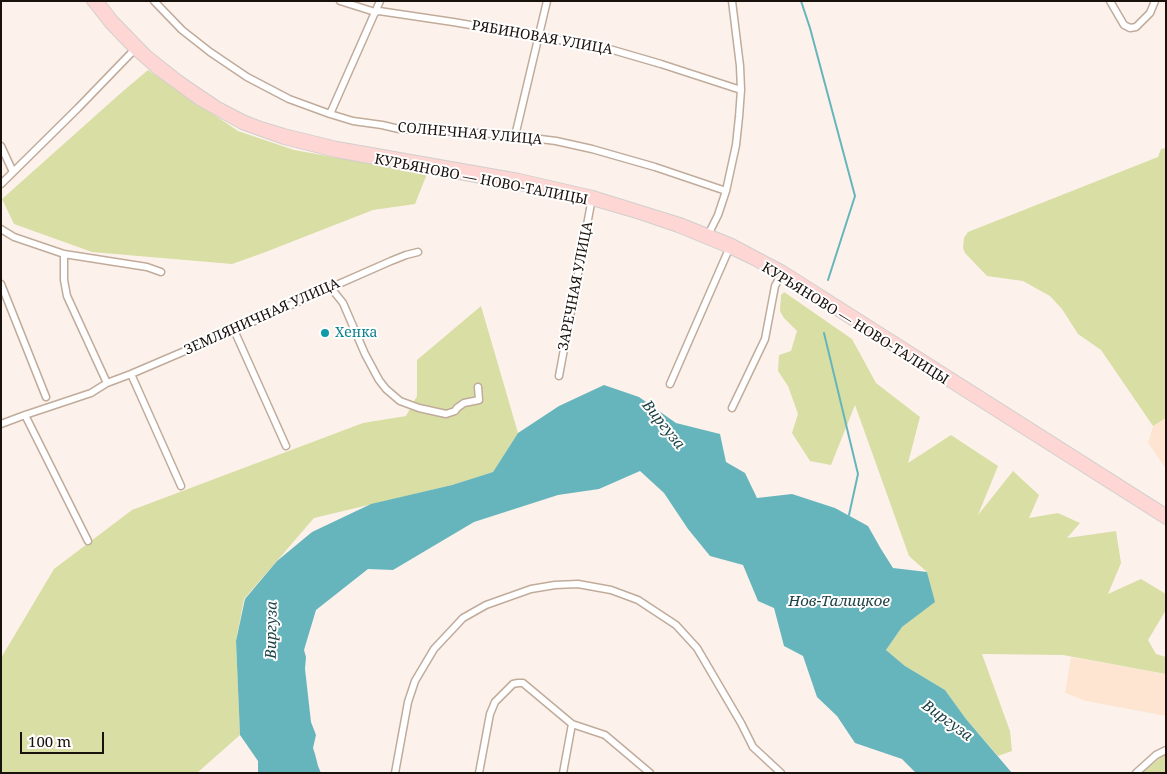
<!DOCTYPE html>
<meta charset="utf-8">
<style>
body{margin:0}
#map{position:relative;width:1167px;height:774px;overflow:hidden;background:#fcf2eb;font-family:"Noto Serif",serif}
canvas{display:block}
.frame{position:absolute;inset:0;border:2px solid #19110b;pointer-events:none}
.scale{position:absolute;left:20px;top:732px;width:84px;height:22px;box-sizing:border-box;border:2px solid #19110b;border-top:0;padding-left:6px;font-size:15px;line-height:18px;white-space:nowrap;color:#19110b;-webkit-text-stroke:4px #fff;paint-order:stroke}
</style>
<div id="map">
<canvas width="1167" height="774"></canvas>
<div class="frame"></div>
<div class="scale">100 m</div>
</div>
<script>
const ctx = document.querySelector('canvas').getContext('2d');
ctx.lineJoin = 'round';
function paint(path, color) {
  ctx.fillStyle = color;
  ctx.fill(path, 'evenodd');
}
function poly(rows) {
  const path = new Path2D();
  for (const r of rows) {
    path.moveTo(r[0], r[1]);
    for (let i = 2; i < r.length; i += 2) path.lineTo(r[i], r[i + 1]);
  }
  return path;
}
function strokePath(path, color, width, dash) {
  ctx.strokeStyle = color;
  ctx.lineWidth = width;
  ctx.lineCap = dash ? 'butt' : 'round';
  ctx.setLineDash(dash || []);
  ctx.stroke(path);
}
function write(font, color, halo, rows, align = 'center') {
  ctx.font = font + ' "Noto Serif",serif';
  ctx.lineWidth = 4;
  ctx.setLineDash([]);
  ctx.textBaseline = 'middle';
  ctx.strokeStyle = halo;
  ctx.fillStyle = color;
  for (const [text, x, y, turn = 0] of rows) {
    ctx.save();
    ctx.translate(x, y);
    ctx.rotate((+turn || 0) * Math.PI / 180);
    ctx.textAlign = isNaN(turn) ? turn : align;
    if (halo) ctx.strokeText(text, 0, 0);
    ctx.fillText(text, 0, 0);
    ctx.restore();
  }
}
paint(poly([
 [1166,418,1166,469,1148,443,1153,426],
 [1071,657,1166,674,1166,716,1086,701,1065,693]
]), '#fde5d2');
paint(poly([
 [148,70,238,131,294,150,427,174,415,204,373,210,263,253,232,264,92,252,14,224,2,199,122,92],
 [1166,148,1166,418,1153,426,1101,350,1078,334,1062,309,1050,296,1023,281,987,276,965,253,963,248,964,238,968,232,1158,157,1161,149],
 [784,292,852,339,876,383,920,417,908,463,951,435,998,466,978,515,1013,471,1039,495,1029,518,1058,513,1080,523,1067,538,1116,531,1121,563,1108,594,1141,579,1166,594,1166,610,1148,640,1156,654,1166,657,1166,674,1063,655,982,654,1010,731,1012,751,998,756,966,719,945,690,905,666,886,650,902,627,934,602,927,572,909,556,855,405,831,465,810,461,792,433,798,414,788,386,778,371,779,355,791,351,797,331,784,318,780,311,781,295],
 [481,306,518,433,493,472,452,485,314,518,244,599,236,641,240,735,197,773,1,773,1,658,54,569,132,510,363,423,406,416,417,396,417,360],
 [1166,754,1166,773,1142,773,1163,755]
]), '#d8dea4');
paint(poly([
 [604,385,639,397,676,423,720,434,726,462,745,473,757,498,792,494,835,508,868,526,881,549,893,568,927,572,935,602,902,627,886,650,905,666,945,690,966,719,1012,773,916,773,902,759,855,743,837,716,817,697,803,656,784,646,774,608,758,601,743,565,710,556,688,529,664,493,640,471,599,489,558,495,474,522,393,570,368,569,316,610,304,650,306,657,305,669,311,722,316,735,313,748,315,754,318,766,321,773,258,773,258,761,240,735,236,641,245,599,277,561,312,532,371,504,452,485,493,472,518,433,559,406]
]), '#67b5bc');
strokePath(poly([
 [801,1,810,28,855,196,828,280],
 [824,333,858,474,849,515]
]), '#67b5bc', 2);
const minor = poly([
 [154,1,182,30,210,52,247,77,289,99,330,114,353,121,382,125,399,129,443,131,509,135,556,141,592,149,655,167,726,191],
 [340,1,375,12,379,11,453,22,606,48,661,64,741,90],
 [1110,1,1124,25,1130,28,1136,27,1150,13,1155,1],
 [330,114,380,1],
 [515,136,547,1],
 [1,146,13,172],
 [1,184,78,108,136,48],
 [1,229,14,237,64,254,147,267,161,272],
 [709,233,718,215,726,191,736,145,739,117,741,90,740,66,732,1],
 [64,254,64,280,67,296,107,383],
 [1,284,46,397],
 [331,288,343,303,365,354,379,380,386,389,400,401,419,408,446,414,455,411,457,408,464,403,479,400,478,387],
 [234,330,286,446],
 [131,374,181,486],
 [559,376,592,198],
 [670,384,729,249],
 [732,408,765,339,775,286,780,277],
 [25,415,88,541],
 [1,424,25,415,91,393,107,383,131,374,234,330,391,261,406,255,418,252],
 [395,773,408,702,415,681,434,649,463,618,486,605,531,589,555,585,578,584,611,590,638,600,676,625,697,648,741,723,753,747,781,773],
 [479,773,490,714,495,702,513,684,518,683,523,683,572,724,605,735,650,773],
 [563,773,572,724],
 [1136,773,1156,755,1166,750]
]);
const major = poly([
 [91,1,109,24,134,50,158,71,199,101,242,125,284,140,336,153,543,190,592,201,640,215,678,228,729,249,756,262,830,307,1166,520],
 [99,1,114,20,148,55,181,81,218,106,245,120,258,125,284,133,337,146,519,178,593,195,680,222,732,243,783,270,1166,513]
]);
strokePath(minor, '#c1ab9b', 9);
strokePath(major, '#d1cfce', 10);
strokePath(minor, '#fff', 6);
strokePath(major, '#fed6d3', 8);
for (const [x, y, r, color] of [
 [325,333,5,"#0f9aa8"]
]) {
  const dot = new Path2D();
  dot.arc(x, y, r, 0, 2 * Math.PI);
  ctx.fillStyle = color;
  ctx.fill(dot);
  strokePath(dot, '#fff', 2);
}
write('14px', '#19110b', '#fff', [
 ["РЯБИНОВАЯ УЛИЦА",542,38,10],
 ["СОЛНЕЧНАЯ УЛИЦА",470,134,5],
 ["КУРЬЯНОВО — НОВО-ТАЛИЦЫ",481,180,11],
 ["ЗАРЕЧНАЯ УЛИЦА",576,286,-79],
 ["ЗЕМЛЯНИЧНАЯ УЛИЦА",262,317,-24],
 ["КУРЬЯНОВО — НОВО-ТАЛИЦЫ",855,324,32]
]);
write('14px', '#0d838f', '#fff', [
 ["Хенка",335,333]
], 'left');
write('italic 15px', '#1d4245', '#fff', [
 ["Виргуза",663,425,51],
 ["Нов-Талицкое",839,602],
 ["Виргуза",272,630,-89],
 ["Виргуза",947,721,36]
]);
</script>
